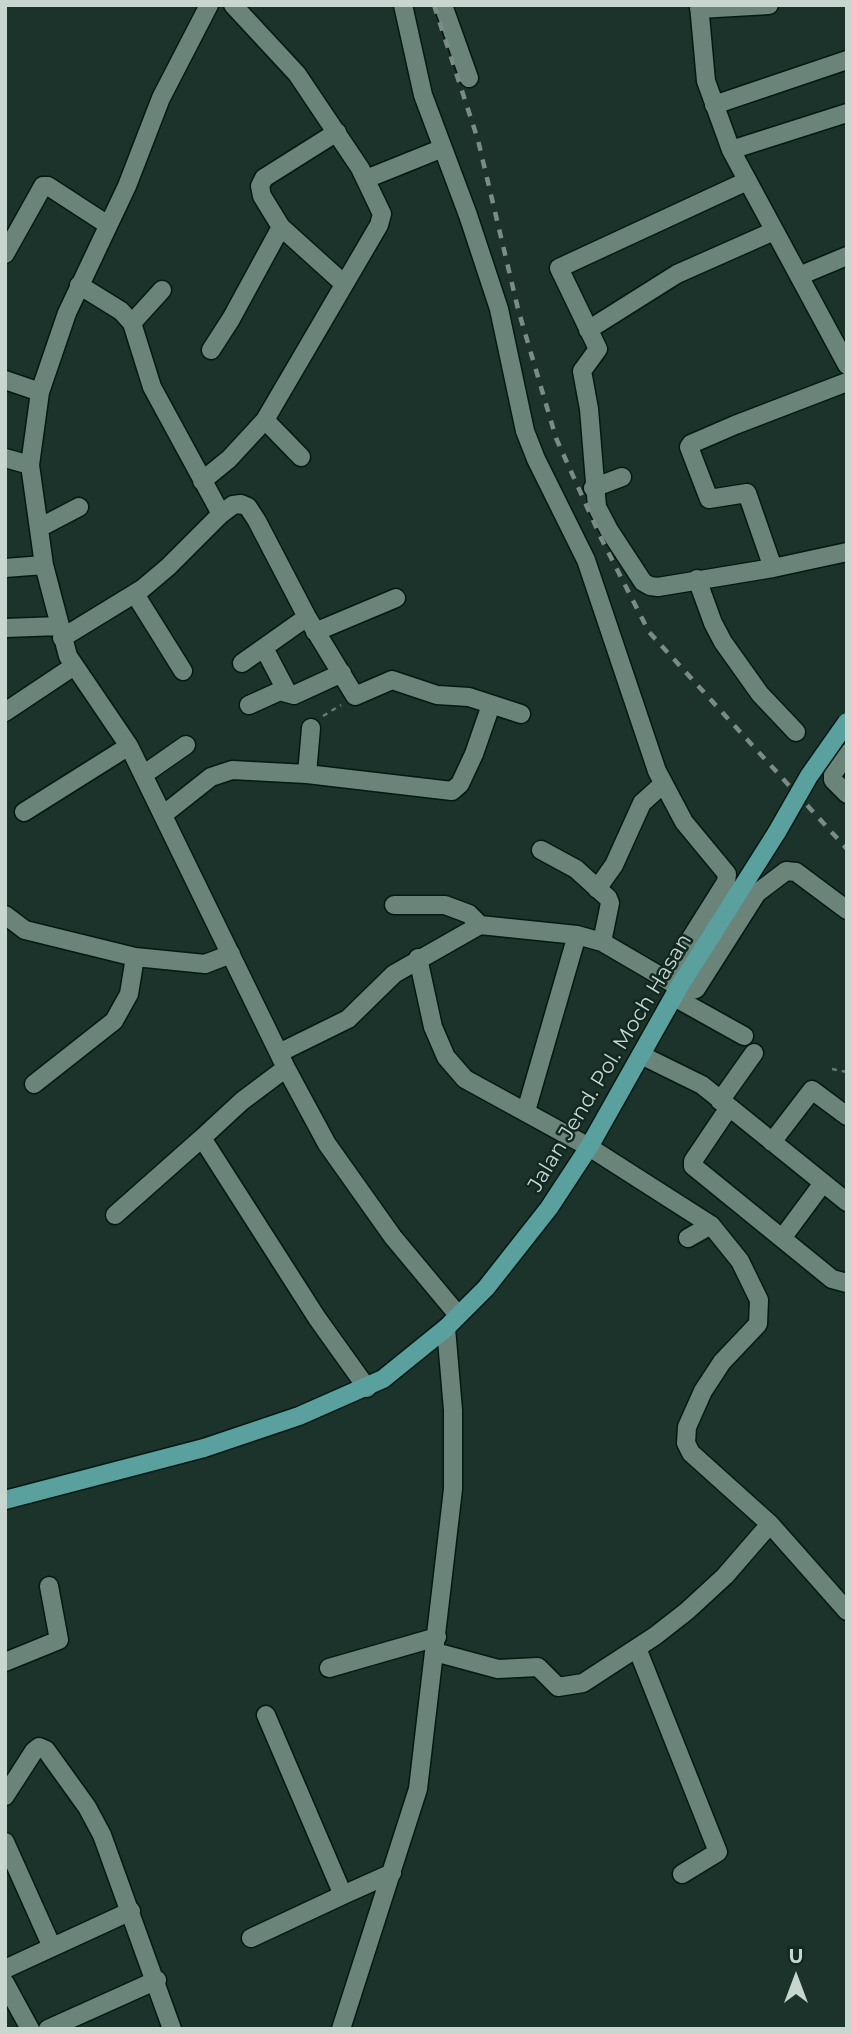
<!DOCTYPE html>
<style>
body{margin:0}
#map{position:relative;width:852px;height:2034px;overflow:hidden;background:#1b332a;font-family:Montserrat,sans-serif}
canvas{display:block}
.frame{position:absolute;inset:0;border:7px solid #c8d6d0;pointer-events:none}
.north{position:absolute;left:761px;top:1943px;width:70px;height:70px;-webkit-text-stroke:5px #112921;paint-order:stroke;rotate:0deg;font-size:19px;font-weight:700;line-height:28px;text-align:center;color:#c8d6d0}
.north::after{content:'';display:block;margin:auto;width:24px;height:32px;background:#c8d6d0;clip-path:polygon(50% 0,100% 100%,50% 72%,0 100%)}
</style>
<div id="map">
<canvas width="852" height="2034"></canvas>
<div class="frame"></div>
<div class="north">U</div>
</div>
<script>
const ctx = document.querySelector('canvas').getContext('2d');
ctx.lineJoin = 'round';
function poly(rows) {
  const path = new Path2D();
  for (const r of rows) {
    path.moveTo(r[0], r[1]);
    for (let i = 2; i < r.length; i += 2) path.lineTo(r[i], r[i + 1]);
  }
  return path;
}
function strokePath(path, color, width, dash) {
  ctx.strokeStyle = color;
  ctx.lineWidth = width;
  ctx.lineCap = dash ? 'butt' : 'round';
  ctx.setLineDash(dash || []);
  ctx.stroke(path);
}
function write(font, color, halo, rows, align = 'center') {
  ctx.font = font + ' Montserrat,sans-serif';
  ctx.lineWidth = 5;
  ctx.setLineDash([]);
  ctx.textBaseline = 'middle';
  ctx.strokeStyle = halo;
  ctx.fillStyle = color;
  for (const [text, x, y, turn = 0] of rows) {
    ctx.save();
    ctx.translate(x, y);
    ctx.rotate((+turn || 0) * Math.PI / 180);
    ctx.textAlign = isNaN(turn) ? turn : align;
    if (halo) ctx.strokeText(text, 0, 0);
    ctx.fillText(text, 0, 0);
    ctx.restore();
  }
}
const minor = poly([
 [209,5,161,98,127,186,67,313,40,392,30,465,44,565,68,656,129,746,286,1068,327,1144,393,1237,458,1315],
 [403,5,423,95,468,215,499,309,525,431,536,459,586,560,657,771,684,822,727,874,726,882,665,979],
 [443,5,469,78],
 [699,5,706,81,731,150,847,365],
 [699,9,769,5],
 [714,105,847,60],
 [337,132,264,178,260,186,262,196,281,227,343,283],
 [731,150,847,113],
 [366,179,443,148],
 [747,181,559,268,598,349,582,371,589,409,597,507,609,530,643,582,650,586,658,587,773,568,847,552],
 [5,254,43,186,48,186,108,225],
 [799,276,847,256],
 [79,285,121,311,132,323,152,387,221,514],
 [132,323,162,290],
 [588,330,677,274,774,231],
 [211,350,231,319,281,227],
 [5,380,40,392],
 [265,420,301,457],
 [5,458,30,465],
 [202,481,229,459,265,420,379,225,382,214,360,168,297,74,233,5],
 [593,488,622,477],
 [39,528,79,507],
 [5,568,44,565],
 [773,568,747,493,709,499,689,447,691,444,735,425,847,382],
 [697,579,713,623,723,642,760,694,796,732],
 [135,594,183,671],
 [5,628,60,626],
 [315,632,396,598],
 [62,638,142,589,168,567,221,514,233,505,241,504,248,507,257,521,307,617,355,696,392,680,437,695,469,697,521,714],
 [264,648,286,690],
 [242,663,307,617],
 [249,705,280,691,294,695,342,673],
 [5,712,74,666],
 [847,753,833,774,833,780,847,794],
 [307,774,311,728],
 [143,775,186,745],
 [24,812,129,746],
 [163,815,211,777,232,770,307,774,452,791,460,784,474,754,491,705],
 [541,850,576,869,608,898,610,903,602,942],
 [597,889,614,865,642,803,663,784],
 [394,905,445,905,469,914,480,925],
 [5,915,25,930,135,957,205,964,231,954],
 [418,958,433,1027,446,1057,465,1079,589,1147,711,1225,740,1261,759,1300,758,1324,722,1362,703,1391,687,1427,686,1443,691,1453,770,1524,847,1611],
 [674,997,744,1036],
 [279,1053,348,1019,394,974,480,925,577,935,602,942,679,987,692,990,696,989,757,893,786,871,796,872,847,910],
 [641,1055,702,1085,847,1202],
 [286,1068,242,1101,202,1138,317,1318,367,1388],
 [34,1084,114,1021,129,994,135,957],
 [720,1101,754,1053],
 [728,1109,693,1161,693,1166,832,1279,847,1283],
 [526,1111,577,935],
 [772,1142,812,1090,847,1116],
 [115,1215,202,1138],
 [783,1237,823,1183],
 [688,1238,711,1225],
 [637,1648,718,1852,682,1874],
 [435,1652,498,1669,538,1667,558,1687,583,1683,655,1636,687,1611,725,1576,770,1524],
 [5,1662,59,1640,49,1586],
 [329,1668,437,1637],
 [266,1715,343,1895,392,1873],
 [5,1796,34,1751,39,1747,46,1750,87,1807,102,1835,172,2029],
 [5,1842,52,1947],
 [251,1938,343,1895],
 [5,1969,131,1911],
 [5,1983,30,2029],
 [48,2029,157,1980],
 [341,2029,418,1789,453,1489,453,1410,446,1328]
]);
const major = poly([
 [5,1500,204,1448,299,1416,383,1379,446,1328,486,1288,549,1208,589,1147,679,987,777,832]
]);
strokePath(minor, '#031a13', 21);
strokePath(major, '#031a13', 21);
strokePath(poly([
 [323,716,341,705],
 [832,1069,847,1072]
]), '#657971', 2.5, [5, 5]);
strokePath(minor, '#6a847a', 18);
strokePath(major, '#5aa09e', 18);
strokePath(poly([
 [434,5,478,140,518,309,556,438,601,538,649,632,847,849]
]), '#7a8c85', 4.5, [9, 9]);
const majorBridge = poly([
 [777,832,809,776,847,722]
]);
strokePath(majorBridge, '#031a13', 21, []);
strokePath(majorBridge, '#5aa09e', 18);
write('21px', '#c8d6d0', '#112921', [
 ["Jalan Jend. Pol. Moch Hasan",610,1063,-59]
]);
</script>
